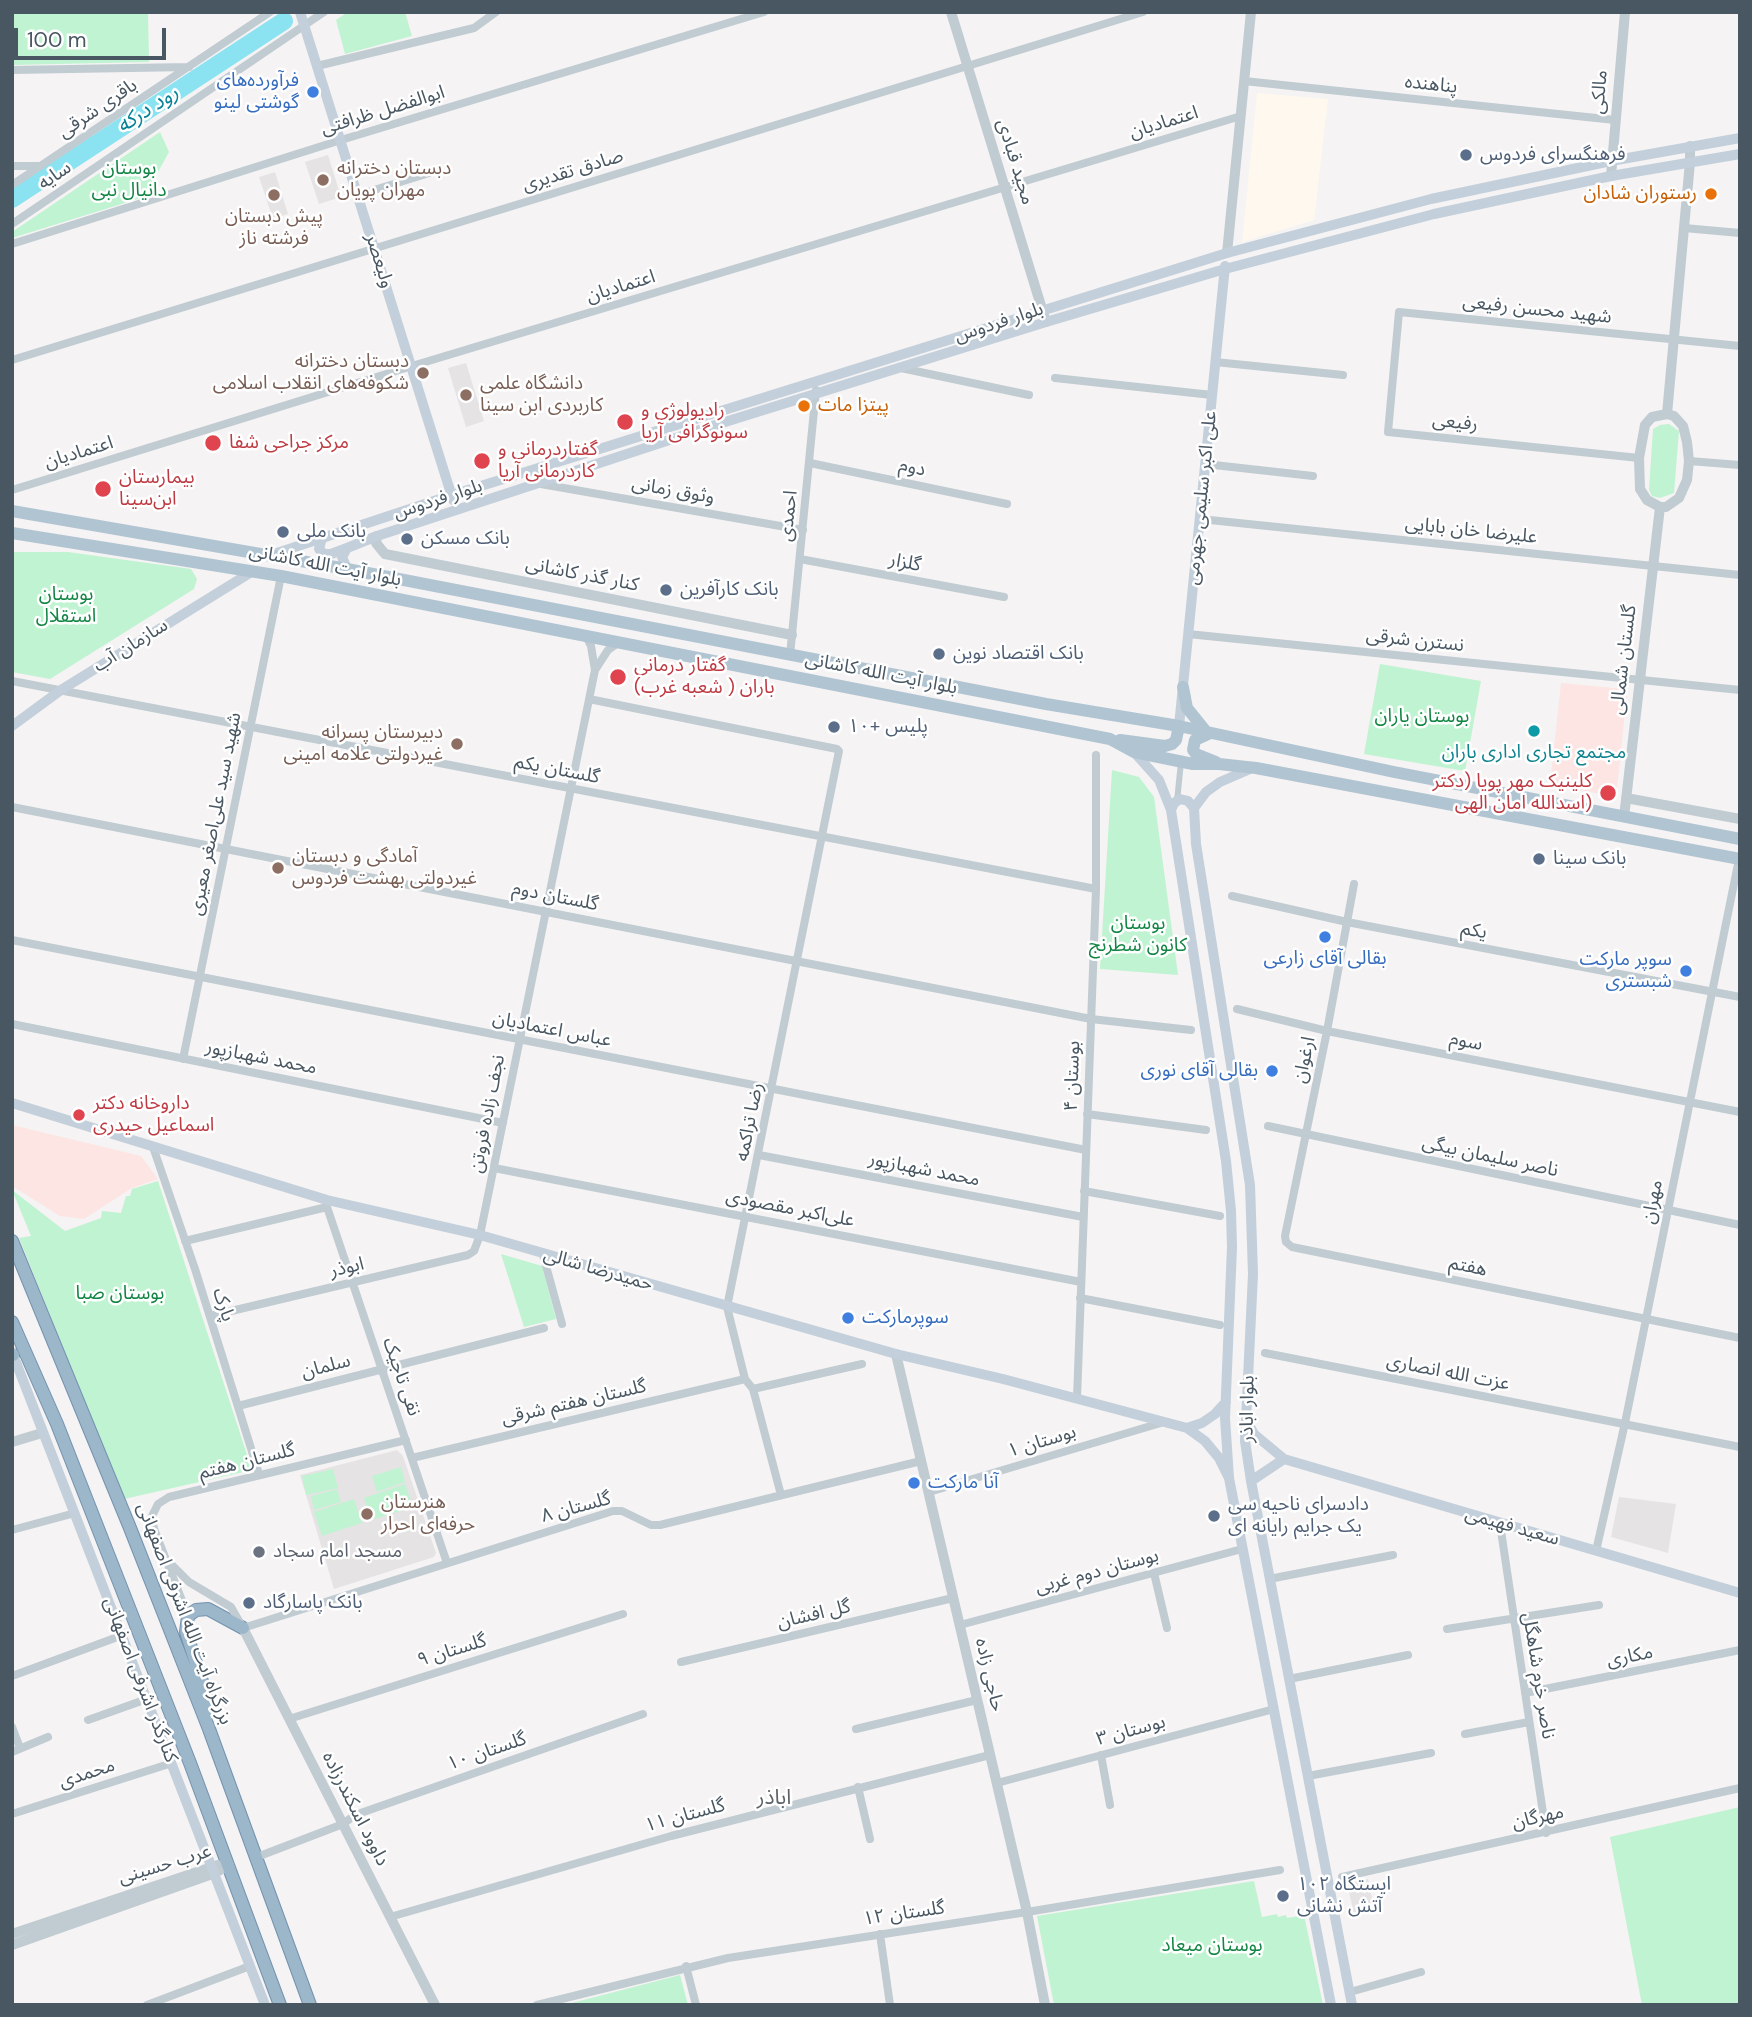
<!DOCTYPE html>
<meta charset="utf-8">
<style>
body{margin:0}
#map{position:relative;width:1752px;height:2017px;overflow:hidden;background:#f5f3f3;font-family:"DM Sans",sans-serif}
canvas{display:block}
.frame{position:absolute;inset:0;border:14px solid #495762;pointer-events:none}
.scale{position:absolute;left:14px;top:28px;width:152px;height:32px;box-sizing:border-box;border:4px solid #495762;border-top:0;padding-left:9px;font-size:21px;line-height:24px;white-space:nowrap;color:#495762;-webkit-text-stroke:5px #fff;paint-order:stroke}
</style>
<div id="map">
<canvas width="1752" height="2017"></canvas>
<div class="frame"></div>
<div class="scale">100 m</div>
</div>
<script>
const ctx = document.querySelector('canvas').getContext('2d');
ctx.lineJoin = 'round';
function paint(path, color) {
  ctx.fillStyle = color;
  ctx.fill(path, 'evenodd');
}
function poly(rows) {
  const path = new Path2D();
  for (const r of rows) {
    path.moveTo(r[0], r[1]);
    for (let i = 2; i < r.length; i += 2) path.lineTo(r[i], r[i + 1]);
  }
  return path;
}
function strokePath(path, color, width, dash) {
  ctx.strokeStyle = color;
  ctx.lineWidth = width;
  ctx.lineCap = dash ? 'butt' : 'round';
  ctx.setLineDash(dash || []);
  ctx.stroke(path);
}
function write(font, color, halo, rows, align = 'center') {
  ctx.font = font + ' "DM Sans","Noto Sans Arabic",sans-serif';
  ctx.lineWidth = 5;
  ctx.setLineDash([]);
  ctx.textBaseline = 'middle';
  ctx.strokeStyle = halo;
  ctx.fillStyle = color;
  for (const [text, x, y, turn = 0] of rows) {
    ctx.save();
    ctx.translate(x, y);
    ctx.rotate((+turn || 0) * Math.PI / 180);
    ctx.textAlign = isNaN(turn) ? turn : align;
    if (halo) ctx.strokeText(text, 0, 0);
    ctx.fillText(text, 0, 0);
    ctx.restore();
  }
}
paint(poly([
 [1257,93,1328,99,1314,220,1242,242]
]), '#fef8ee');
paint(poly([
 [328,155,341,197,319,204,305,162],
 [275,172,288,214,273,219,259,177],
 [466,363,484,421,466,427,448,368],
 [397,1450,403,1456,436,1553,434,1557,334,1589,300,1475],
 [1619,1497,1676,1504,1668,1553,1611,1537],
 [1368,1879,1374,1908,1354,1913,1347,1884]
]), '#e6e3e5');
paint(poly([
 [1561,683,1624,689,1627,693,1617,789,1607,795,1550,785],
 [12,1125,141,1156,158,1179,132,1188,84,1219,60,1216,12,1186]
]), '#fde5e4');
paint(poly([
 [12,12,148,12,149,62,12,65],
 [348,12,405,12,412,36,345,54,336,20],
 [160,132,169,152,144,197,12,238,12,232],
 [1669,424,1679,431,1674,493,1660,498,1652,496,1649,490,1653,429,1660,425],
 [12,552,68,552,191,569,197,579,194,589,50,679,12,672],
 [1380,664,1481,681,1465,771,1364,754],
 [1112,770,1139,777,1154,797,1178,975,1100,969],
 [158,1181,250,1464,248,1471,124,1499,19,1238,31,1236,12,1190,65,1231,101,1218,102,1211,121,1213,126,1196,130,1196,132,1189],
 [501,1254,542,1266,556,1319,524,1327],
 [401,1467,405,1482,377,1492,372,1476],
 [333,1469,338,1488,306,1495,302,1476],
 [405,1484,413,1507,371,1520,364,1498],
 [337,1489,341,1502,314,1510,311,1496],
 [354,1499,362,1523,322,1536,314,1512],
 [1740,1807,1740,2005,1642,2005,1610,1837],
 [1254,1881,1262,1917,1277,1914,1278,1917,1286,1915,1287,1918,1304,1915,1323,2005,1054,2005,1037,1916],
 [680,1975,688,2005,564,2005]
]), '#c0f3d1');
strokePath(poly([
 [12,199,284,21]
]), '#8be3f2', 18);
const trunk = poly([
 [12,1241,130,1528,209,1729,310,2005],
 [12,1322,57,1424,190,1763,280,2005],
 [12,1355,13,1355],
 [207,1715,206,1694,186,1632,188,1616,196,1610,208,1609,243,1628]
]);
strokePath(trunk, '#7393af', 14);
strokePath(poly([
 [1177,801,1181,762]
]), '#c0cbd2', 6);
strokePath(poly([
 [317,66,474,28,496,12],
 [12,70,189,67],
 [1244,81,1615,120],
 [12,166,40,166],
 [12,185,270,12],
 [358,195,439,170],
 [12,224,324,12],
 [1684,228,1740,233],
 [12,244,341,140,764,12],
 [12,360,1143,12],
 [1215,362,1343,375],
 [901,368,1029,395],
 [1055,378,1212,395],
 [1639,458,1388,432,1399,312,1740,346],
 [1689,461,1740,465],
 [810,463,1007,504],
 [1205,464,1313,476],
 [541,484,803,530],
 [12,490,412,366,1241,116],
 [1200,519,1740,575],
 [800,559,1004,597],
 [1188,634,1740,690],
 [586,636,591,646,595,670],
 [790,655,816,390],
 [12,681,1096,889],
 [589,699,837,749,839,751,727,1307,745,1379,753,1389,781,1495],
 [12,807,1091,1019,1191,1030],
 [1354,884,1327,1031,1285,1236,1286,1242,1292,1247,1740,1338],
 [1232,896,1347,922,1740,997],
 [12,940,1086,1150],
 [1237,1009,1327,1031,1740,1112],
 [12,1024,503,1123],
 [183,1059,281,576],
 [1087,1114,1206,1130],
 [1268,1126,1740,1225],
 [153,1147,195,1269,259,1474],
 [759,1155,1083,1217],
 [494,1168,1081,1282],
 [1084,1191,1220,1216],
 [327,1200,327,1207,447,1563],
 [185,1241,327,1207],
 [543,1255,562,1324],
 [1080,1298,1220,1325],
 [210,1316,468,1255,474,1251,480,1235,595,670,608,650,618,643],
 [1265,1353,1740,1447],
 [753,1389,862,1364],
 [1077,1398,1096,889,1096,755],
 [238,1406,544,1328],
 [412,1458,745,1379],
 [929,1492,1164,1422],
 [1500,1524,1546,1833],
 [12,1530,75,1513],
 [1596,1551,1625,1423,1739,859],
 [169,1562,189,1582,231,1607,243,1628,613,1511,622,1511,651,1525,660,1525,921,1461],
 [1154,1573,1167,1628],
 [1269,1579,1393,1555],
 [188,1616,154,1529,152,1516,158,1504,169,1497,406,1440],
 [960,1625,1242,1549],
 [1447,1629,1599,1605],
 [681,1662,953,1598],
 [12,1676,123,1635],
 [1289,1679,1408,1655],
 [1525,1693,1740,1650],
 [289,1719,623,1614],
 [88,1720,147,1699],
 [12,1727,20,1748],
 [856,1729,977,1700],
 [1465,1734,1529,1722],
 [12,1752,48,1737],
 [1101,1755,1110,1805],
 [1308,1776,1431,1753],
 [997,1783,1274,1709],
 [858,1787,870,1839],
 [12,1814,172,1763],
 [257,1857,343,1824,355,1815,643,1714],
 [1342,1877,1740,1788],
 [390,1917,671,1836,990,1755],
 [880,1934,890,2005],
 [686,1966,696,2005],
 [1350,1992,1421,1972],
 [147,2005,250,1966],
 [537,2005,728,1958,1027,1912,1280,1870]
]), '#c0cbd2', 8);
strokePath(poly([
 [951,12,1046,322],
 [1611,176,1625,12],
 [1227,253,1251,12],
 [1667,414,1690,162,1690,146],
 [1667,414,1674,416,1683,426,1687,442,1689,461,1687,480,1679,498,1666,507,1660,507,1647,500,1640,489,1639,458,1645,425,1652,417,1667,414],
 [377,536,376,543,385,554,792,635],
 [1626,798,1740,819],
 [1624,817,1660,507],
 [896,1354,1027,1912,1045,2005],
 [12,1442,42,1433],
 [243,1628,435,2005],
 [12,1934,218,1865],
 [12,1945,215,1873,229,1865]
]), '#c0cbd2', 10);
strokePath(poly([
 [300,12,453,500],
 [322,538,319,549,324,554,331,554,347,548],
 [271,555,452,495,1227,253,1431,199,1611,161,1740,138],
 [347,569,342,557,347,548,377,536,709,427,1046,322,1225,269,1434,214,1611,176,1740,154],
 [12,726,61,690,253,571],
 [1179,726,1225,266],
 [1134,752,1159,780,1171,810,1226,1161,1231,1211,1232,1247,1225,1418,1229,1478,1331,2005],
 [1194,808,1196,844,1250,1185,1253,1274,1245,1441,1251,1481,1352,2005],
 [1194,808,1206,792,1220,782,1250,769],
 [1171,810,1174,803,1180,799,1188,801,1194,808],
 [12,1103,327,1200,480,1235,896,1354,1003,1379,1187,1428,1205,1441,1219,1458,1229,1478],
 [12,1352,265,2005],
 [1247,1421,1254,1434,1284,1459,1740,1593],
 [1187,1428,1202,1423,1215,1414,1226,1402],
 [1251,1481,1284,1459]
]), '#c3cfda', 10);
strokePath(poly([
 [12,511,347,569,1046,704,1179,726,1394,772,1740,839],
 [12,533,281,576,820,682,1110,739,1134,752,1193,764,1219,764,1256,768,1740,859],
 [1183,687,1187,708,1208,734,1195,740,1193,750,1196,754,1216,762],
 [1120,740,1165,746,1172,744,1176,740,1179,726]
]), '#b1c4d2', 12);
strokePath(trunk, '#9cb6ca', 12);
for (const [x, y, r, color] of [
 [313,92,7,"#3f7fe0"],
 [1466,155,7,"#5c6f8a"],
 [323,180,7,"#8d6e63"],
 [1711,194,7,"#e8710a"],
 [274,195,7,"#8d6e63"],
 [423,373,7,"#8d6e63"],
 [466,395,7,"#8d6e63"],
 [804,406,7,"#e8710a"],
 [625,422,9,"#e0444e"],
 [213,443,9,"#e0444e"],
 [482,461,9,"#e0444e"],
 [103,489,9,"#e0444e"],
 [283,532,7,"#5c6f8a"],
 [407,539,7,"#5c6f8a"],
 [666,590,7,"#5c6f8a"],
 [939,654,7,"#5c6f8a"],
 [618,677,9,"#e0444e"],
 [834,727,7,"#5c6f8a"],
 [1534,731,7,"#0f9aa8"],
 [457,744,7,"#8d6e63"],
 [1608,793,9,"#e0444e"],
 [1539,859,7,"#5c6f8a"],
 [278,868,7,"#8d6e63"],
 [1325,937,7,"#3f7fe0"],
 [1686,971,7,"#3f7fe0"],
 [1272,1071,7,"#3f7fe0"],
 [79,1115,7,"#e0444e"],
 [848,1318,7,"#3f7fe0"],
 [914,1483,7,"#3f7fe0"],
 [367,1514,7,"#8d6e63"],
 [1214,1516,7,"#5c6f8a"],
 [259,1552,7,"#6b7280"],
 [249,1603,7,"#5c6f8a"],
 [1283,1896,7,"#5c6f8a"]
]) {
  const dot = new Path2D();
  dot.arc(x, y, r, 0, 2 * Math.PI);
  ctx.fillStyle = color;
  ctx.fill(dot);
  strokePath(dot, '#fff', 2.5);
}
write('19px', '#366cbe', '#fff', [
 ["فرآورده‌های",299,81],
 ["گوشتی لینو",299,103],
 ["بقالی آقای زارعی",1325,959,"center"],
 ["سوپر مارکت",1672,960],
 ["شبستری",1672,982],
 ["بقالی آقای نوری",1258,1071],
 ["سوپرمارکت",862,1318,"left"],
 ["آنا مارکت",928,1483,"left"]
], 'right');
write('19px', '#495762', '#fff', [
 ["پناهنده",1431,85,6],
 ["مالکی",1600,92,-85],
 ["باقری شرقی",98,109,-34],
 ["ابوالفضل ظرافتی",383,111,-17],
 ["اعتمادیان",1164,123,-17],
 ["مجید قبادی",1015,162,73],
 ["صادق تقدیری",573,171,-17],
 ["سایه",55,176,-34],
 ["ولیعصر",379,261,73],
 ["اعتمادیان",621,287,-17],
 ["شهید محسن رفیعی",1537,310,6],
 ["بلوار فردوس",999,323,-18],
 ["رفیعی",1455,423,6],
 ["اعتمادیان",79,453,-17],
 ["دوم",912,468,12],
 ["وثوق زمانی",673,491,10],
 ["علی اکبر سلیمی جهرمی",1202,498,-84],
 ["بلوار فردوس",438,500,-18],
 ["احمدی",789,516,-84],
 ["علیرضا خان بابایی",1471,531,6],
 ["گلزار",905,563,11],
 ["بلوار آیت الله کاشانی",325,566,11],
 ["کنار گذر کاشانی",582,575,11],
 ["نسترن شرقی",1415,641,6],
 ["سازمان آب",131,646,-32],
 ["گلستان شمالی",1624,660,-83],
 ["بلوار آیت الله کاشانی",881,674,11],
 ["گلستان یکم",557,770,11],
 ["شهید سید علی‌اصغر معیری",216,814,-79],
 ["گلستان دوم",555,897,11],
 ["یکم",1474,931,11],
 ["عباس اعتمادیان",552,1030,11],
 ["سوم",1466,1042,11],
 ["محمد شهبازپور",261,1058,11],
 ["ارغوان",1305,1060,-78],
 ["بوستان ۴",1073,1076,-88],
 ["نجف زاده فروتن",488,1114,-79],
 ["رضا تراکمه",750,1122,-79],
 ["ناصر سلیمان بیگی",1490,1157,12],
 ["محمد شهبازپور",924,1170,11],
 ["مهران",1653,1202,-79],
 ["علی‌اکبر مقصودی",790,1209,11],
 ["هفتم",1468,1267,12],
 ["ابوذر",347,1268,-13],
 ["حمیدرضا شالی",598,1270,16],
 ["پارک",223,1305,72],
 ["سلمان",326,1367,-14],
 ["عزت الله انصاری",1448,1373,11],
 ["نقی تاجیک",401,1377,71],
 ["گلستان هفتم شرقی",574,1403,-13],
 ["بلوار اباذر",1248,1409,-89],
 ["بوستان ۱",1042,1442,-17],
 ["گلستان هفتم",247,1462,-14],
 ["گلستان ٨",576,1508,-15],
 ["سعید فهیمی",1512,1527,16],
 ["بوستان دوم غربی",1097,1572,-15],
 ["بزرگراه آیت الله اشرفی اصفهانی",184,1614,69],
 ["گل افشان",814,1615,-13],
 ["گلستان ۹",452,1651,-17],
 ["مکاری",1630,1657,-11],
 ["حاجی زاده",989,1675,77],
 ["ناصر خرم شاهگل",1538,1676,81],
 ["کنارگذر اشرفی اصفهانی",140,1680,69],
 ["بوستان ۳",1131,1731,-15],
 ["گلستان ۱۰",487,1752,-19],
 ["محمدی",87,1774,-18],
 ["داوود اسکندرزاده",355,1809,63],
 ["گلستان ۱۱",685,1816,-15],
 ["مهرگان",1538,1818,-13],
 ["عرب حسینی",165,1865,-17],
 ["گلستان ۱۲",904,1914,-8]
]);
write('19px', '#4e5e75', '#fff', [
 ["فرهنگسرای فردوس",1480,155],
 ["بانک ملی",297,532],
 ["بانک مسکن",421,539],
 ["بانک کارآفرین",680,590],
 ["بانک اقتصاد نوین",953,654],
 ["پلیس +۱۰",848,727],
 ["بانک سینا",1553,859],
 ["دادسرای ناحیه سی",1228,1505],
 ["یک جرایم رایانه ای",1228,1527],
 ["بانک پاسارگاد",263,1603],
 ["ایستگاه ۱۰۲",1297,1885],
 ["آتش نشانی",1297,1907]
], 'left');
write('19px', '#128544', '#fff', [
 ["بوستان",129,169],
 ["دانیال نبی",129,191],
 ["بوستان",66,595],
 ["استقلال",66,617],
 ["بوستان یاران",1422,717],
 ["بوستان",1138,924],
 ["کانون شطرنج",1138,946],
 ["بوستان صبا",120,1294],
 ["بوستان میعاد",1212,1946]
]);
write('19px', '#785e54', '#fff', [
 ["دبستان دخترانه",337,169],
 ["مهران پويان",337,191],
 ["پیش دبستان",274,217,"center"],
 ["فرشته ناز",274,239,"center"],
 ["دبستان دخترانه",409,362,"right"],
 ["شکوفه‌های انقلاب اسلامی",409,384,"right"],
 ["دانشگاه علمی",480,384],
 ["کاربردی ابن سینا",480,406],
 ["دبیرستان پسرانه",443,733,"right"],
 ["غیردولتی علامه امینی",443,755,"right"],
 ["آمادگی و دبستان",292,857],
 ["غیردولتی بهشت فردوس",292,879],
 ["هنرستان",381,1503],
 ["حرفه‌ای احرار",381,1525]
], 'left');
write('19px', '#c56008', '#fff', [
 ["رستوران شادان",1697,194],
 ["پیتزا مات",818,406,"left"]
], 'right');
write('19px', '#be3a42', '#fff', [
 ["رادیولوژی و",641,411],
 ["سونوگرافی آریا",641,433],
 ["مرکز جراحی شفا",229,443],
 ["گفتاردرمانی و",498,450],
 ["کاردرمانی آریا",498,472],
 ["بیمارستان",119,478],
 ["ابن‌سینا",119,500],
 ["گفتار درمانی",634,666],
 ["باران ( شعبه غرب)",634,688],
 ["کلینیک مهر پویا (دکتر",1592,782,"right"],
 ["اسدالله امان الهی)",1592,804,"right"],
 ["داروخانه دکتر",93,1104],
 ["اسماعیل حیدری",93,1126]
], 'left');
write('19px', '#0d838f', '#fff', [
 ["مجتمع تجاری اداری باران",1534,753]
]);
write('19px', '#5b616d', '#fff', [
 ["مسجد امام سجاد",273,1552]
], 'left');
write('italic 21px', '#068298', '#fff', [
 ["رود درکه",148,110,-33]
]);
write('21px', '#5e6368', '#fff', [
 ["اباذر",774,1798]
]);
</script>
